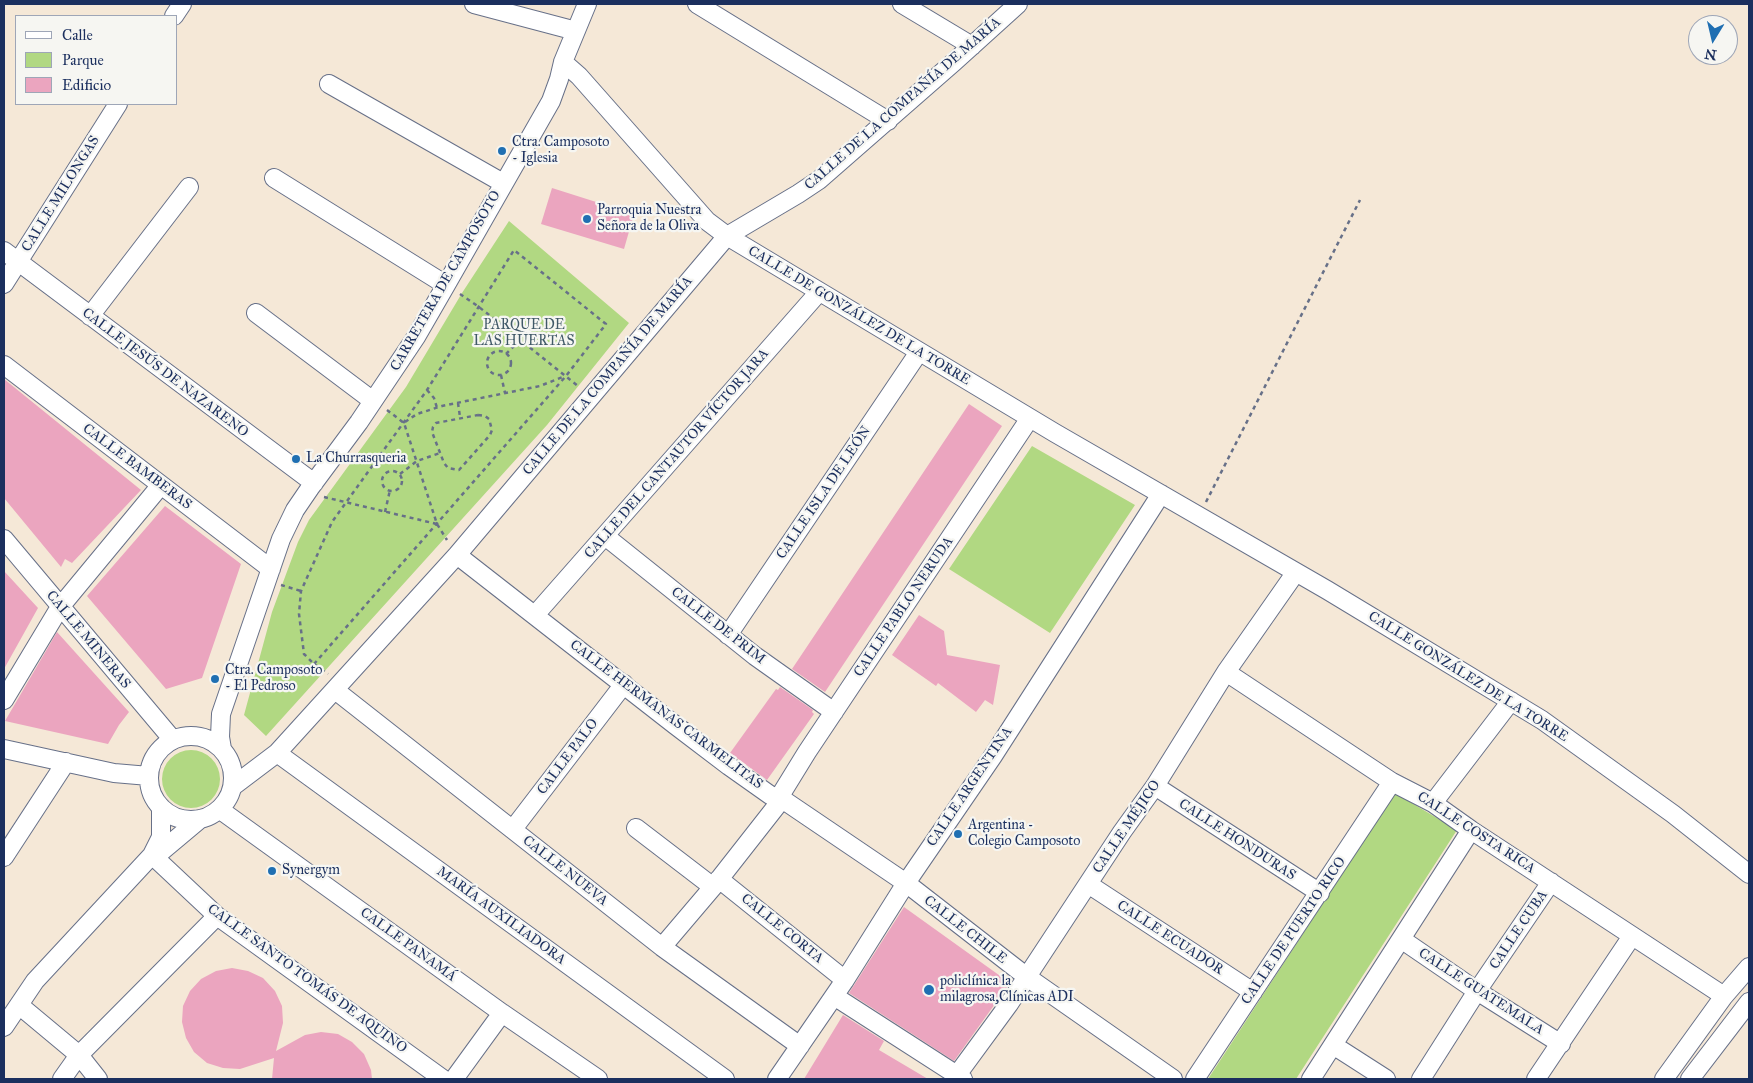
<!DOCTYPE html>
<meta charset="utf-8">
<style>
body{margin:0}
#map{position:relative;width:1753px;height:1083px;overflow:hidden;background:#f5e8d7;font-family:"IM FELL Great Primer",serif}
canvas{display:block}
.frame{position:absolute;inset:0;border:5px solid #1b2f5e;pointer-events:none}
.legend{position:absolute;left:15px;top:15px;width:162px;height:90px;box-sizing:border-box;background:#f6f6f2;border:1px solid #9ea6b7;margin:0;padding:6px 9px;list-style:none;font-size:15px;color:#1b2f5e}
.legend li{display:flex;align-items:center;gap:10px;height:25px}
.legend b{width:25px;border:1px solid #9ea6b7}
.north{position:absolute;left:1688px;top:15px;width:50px;height:50px;box-sizing:border-box;background:#f6f6f2;border:1px solid #9ea6b7;border-radius:50%;rotate:189deg;font-size:14px;font-weight:700;line-height:20px;text-align:center;color:#1b2f5e}
.north::after{content:'';display:block;margin:auto;width:18px;height:22px;background:#1f6fb2;clip-path:polygon(50% 0,100% 100%,50% 72%,0 100%)}
</style>
<div id="map">
<canvas width="1753" height="1083"></canvas>
<div class="frame"></div>
<ul class="legend">
<li><b style="height:6px;background:#fff"></b>Calle</li>
<li><b style="height:14px;background:#b1d882"></b>Parque</li>
<li><b style="height:14px;background:#eba5bf"></b>Edificio</li>
</ul>
<div class="north">N</div>
</div>
<script>
const ctx = document.querySelector('canvas').getContext('2d');
ctx.lineJoin = 'round';
function paint(path, color) {
  ctx.fillStyle = color;
  ctx.fill(path, 'evenodd');
}
function poly(rows) {
  const path = new Path2D();
  for (const r of rows) {
    if (r.length === 3) {
      path.moveTo(r[0] + r[2], r[1]);
      path.arc(r[0], r[1], r[2], 0, 2 * Math.PI);
      continue;
    }
    path.moveTo(r[0], r[1]);
    for (let i = 2; i < r.length; i += 2) path.lineTo(r[i], r[i + 1]);
  }
  return path;
}
function strokePath(path, color, width, dash) {
  ctx.strokeStyle = color;
  ctx.lineWidth = width;
  ctx.lineCap = dash ? 'butt' : 'round';
  ctx.setLineDash(dash || []);
  ctx.stroke(path);
}
function write(font, color, halo, rows, align = 'center') {
  ctx.font = font + ' "IM FELL Great Primer",serif';
  ctx.lineWidth = 4.5;
  ctx.setLineDash([]);
  ctx.textBaseline = 'middle';
  ctx.strokeStyle = halo;
  ctx.fillStyle = color;
  for (const [text, x, y, turn = 0] of rows) {
    ctx.save();
    ctx.translate(x, y);
    ctx.rotate((+turn || 0) * Math.PI / 180);
    ctx.textAlign = isNaN(turn) ? turn : align;
    if (halo) ctx.strokeText(text, 0, 0);
    ctx.fillText(text, 0, 0);
    ctx.restore();
  }
}
paint(poly([
 [509,221,629,323,547,425,266,736,244,715,272,612,298,542,309,520,406,387,462,293],
 [1032,446,1135,505,1050,633,949,569],
 [191,779,29],
 [1395,793,1457,830,1296,1079,1208,1079]
]), '#b1d882');
paint(poly([
 [552,188,634,214,624,249,541,224],
 [4,379,141,490,72,563,65,559,61,567,4,498],
 [969,404,1002,426,825,692,792,669],
 [165,506,241,564,202,678,166,689,87,596],
 [4,571,38,608,4,669],
 [919,615,944,631,947,655,1000,665,993,705,985,700,976,712,938,683,936,686,892,655],
 [57,632,129,712,119,725,108,744,5,721],
 [780,687,813,710,812,712,814,714,767,780,730,753,776,689,778,690],
 [904,907,1010,983,954,1061,849,993],
 [232,968,248,971,263,978,275,991,282,1006,283,1023,276,1051,305,1035,321,1032,338,1034,352,1042,364,1054,371,1070,372,1079,272,1079,274,1058,240,1069,223,1068,207,1063,194,1052,186,1038,182,1022,183,1006,190,991,201,979,216,971],
 [843,1015,884,1041,879,1050,928,1079,804,1079]
]), '#eba5bf');
const minor = poly([
 [474,4,576,31],
 [697,4,888,121],
 [902,4,972,46],
 [174,16,182,4],
 [563,62,579,76,707,221,727,236,1055,433,1327,590,1542,720,1673,814,1749,874],
 [329,84,503,183],
 [274,178,446,285],
 [4,251,314,483],
 [4,284,118,104],
 [256,313,373,401],
 [90,316,189,187],
 [4,365,271,569],
 [605,536,755,656,834,712],
 [4,539,173,740],
 [457,555,675,725,729,766,770,795,782,799,906,883,1027,977,1173,1079],
 [535,615,819,292],
 [728,635,919,352],
 [1226,672,1392,782,1433,803,1471,830,1724,996],
 [335,690,662,947,800,1046],
 [4,700,60,607,161,485],
 [191,778,42],
 [4,749,114,773,149,776],
 [222,749,220,737,221,714,281,539,295,510,310,488,359,422,416,337,446,285,551,101,559,79,563,62,587,4],
 [277,753,725,1079],
 [1155,786,1320,893],
 [232,787,277,753,457,555,727,236,798,194,819,180,954,62,1018,4],
 [1433,803,1511,701],
 [219,809,502,1013,598,1079],
 [636,828,713,887],
 [513,829,624,684],
 [152,855,217,916,443,1079],
 [152,855,163,850,200,819],
 [4,857,66,762],
 [719,879,845,980],
 [1088,884,1253,992],
 [1401,939,1477,991,1561,1044],
 [662,947,713,887,782,799,783,791,807,752,1030,418],
 [834,996,963,1079],
 [19,1005,79,1055,98,1079],
 [4,1027,35,981,152,855,161,837,161,807],
 [1333,1045,1386,1079],
 [62,1079,79,1055,217,916],
 [454,1079,502,1013],
 [777,1079,845,980,906,883,993,756,1161,494],
 [954,1079,1009,1004,1122,832,1155,786,1226,672,1296,572],
 [1195,1079,1392,782],
 [1311,1079,1471,830],
 [1421,1079,1477,991,1551,882],
 [1536,1079,1632,936],
 [1664,1079,1724,996,1749,967],
 [1690,1079,1749,1002]
]);
strokePath(minor, '#677088', 20);
strokePath(poly([
 [460,294,479,307,578,386],
 [499,363,12],
 [506,354,519,341],
 [501,375,505,393],
 [427,390,434,398,437,408],
 [458,403,460,417],
 [387,410,404,423,437,524,447,540],
 [478,415,485,416,489,419,492,430,490,435,459,470,448,468,444,463,432,432,433,427,436,423,478,415],
 [405,422,417,414,442,406,540,386,565,376],
 [392,481,10],
 [400,474,417,461,440,453],
 [324,497,437,524],
 [1206,502,1360,200],
 [385,512,390,490],
 [281,585,301,591],
 [314,664,566,376,606,324,514,250,427,390,332,522,301,591,299,614,304,654,314,664,328,674]
]), '#677088', 2.5, [4, 4]);
strokePath(minor, '#fff', 18);
for (const [x, y, r, color] of [
 [502,151,5,"#1f6fb2"],
 [587,219,5,"#1f6fb2"],
 [296,459,5,"#1f6fb2"],
 [215,679,5,"#1f6fb2"],
 [958,834,5,"#1f6fb2"],
 [272,871,5,"#1f6fb2"],
 [929,990,6,"#1f6fb2"]
]) {
  const dot = new Path2D();
  dot.arc(x, y, r, 0, 2 * Math.PI);
  ctx.fillStyle = color;
  ctx.fill(dot);
  strokePath(dot, '#f6f6f2', 2);
}
write('14px', '#1b2f5e', '#f6f6f2', [
 ["CALLE DE LA COMPAÑÍA DE MARÍA",903,104,-41],
 ["CALLE MILONGAS",61,194,-58],
 ["CARRETERA DE CAMPOSOTO",446,281,-60],
 ["CALLE DE GONZÁLEZ DE LA TORRE",859,316,31],
 ["CALLE JESÚS DE NAZARENO",165,373,37],
 ["CALLE DE LA COMPAÑÍA DE MARÍA",608,376,-50],
 ["CALLE DEL CANTAUTOR VÍCTOR JARA",677,454,-49],
 ["CALLE BAMBERAS",137,467,37],
 ["CALLE ISLA DE LEÓN",824,493,-56],
 ["CALLE PABLO NERUDA",904,607,-56],
 ["CALLE DE PRIM",718,626,38],
 ["CALLE MINERAS",88,640,50],
 ["CALLE GONZÁLEZ DE LA TORRE",1468,677,32],
 ["CALLE HERMANAS CARMELITAS",666,715,37],
 ["CALLE PALO",568,757,-53],
 ["CALLE ARGENTINA",970,787,-56],
 ["CALLE MÉJICO",1127,827,-56],
 ["CALLE COSTA RICA",1476,833,33],
 ["CALLE HONDURAS",1237,840,33],
 ["CALLE NUEVA",565,871,38],
 ["MARÍA AUXILIADORA",501,916,36],
 ["CALLE CORTA",782,929,39],
 ["CALLE CHILE",965,930,38],
 ["CALLE CUBA",1519,930,-56],
 ["CALLE DE PUERTO RICO",1294,931,-56],
 ["CALLE ECUADOR",1170,938,33],
 ["CALLE PANAMÁ",408,945,36],
 ["CALLE SANTO TOMÁS DE AQUINO",307,979,36],
 ["CALLE GUATEMALA",1481,992,33]
]);
write('14px', '#1b2f5e', '#f6f6f2', [
 ["Ctra. Camposoto",512,143],
 ["- Iglesia",512,159],
 ["Parroquia Nuestra",597,211],
 ["Señora de la Oliva",597,227],
 ["La Churrasqueria",306,459],
 ["Ctra. Camposoto",225,671],
 ["- El Pedroso",225,687],
 ["Argentina -",968,826],
 ["Colegio Camposoto",968,842],
 ["Synergym",282,871],
 ["policlínica la",940,982],
 ["milagrosa,Clínicas ADI",940,998]
], 'left');
write('14px', '#405967', '#f6f6f2', [
 ["PARQUE DE",524,326],
 ["LAS HUERTAS",524,342]
]);
</script>
